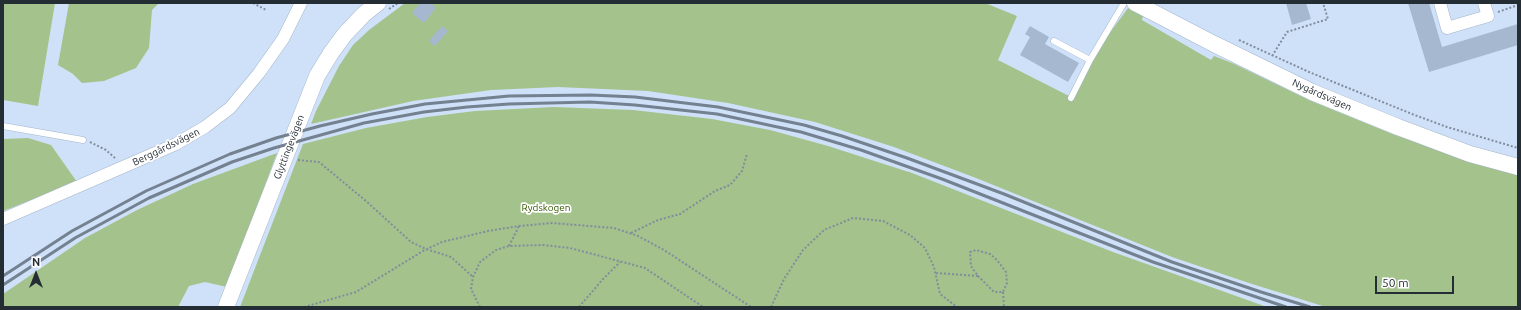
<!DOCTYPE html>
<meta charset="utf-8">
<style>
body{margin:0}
#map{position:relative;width:1521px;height:310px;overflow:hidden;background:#cfe1f8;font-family:Ubuntu,sans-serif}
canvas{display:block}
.frame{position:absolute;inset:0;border:4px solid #242c34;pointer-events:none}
.north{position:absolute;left:16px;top:254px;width:40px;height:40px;-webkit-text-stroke:3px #fff;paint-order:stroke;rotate:0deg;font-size:11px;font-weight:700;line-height:16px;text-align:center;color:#242c34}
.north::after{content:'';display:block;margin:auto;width:14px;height:18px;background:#242c34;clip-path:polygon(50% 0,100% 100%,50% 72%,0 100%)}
.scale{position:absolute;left:1375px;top:276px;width:79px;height:18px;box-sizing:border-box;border:2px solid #242c34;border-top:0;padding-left:5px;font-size:12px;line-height:14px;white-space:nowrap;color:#242c34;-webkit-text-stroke:3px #fff;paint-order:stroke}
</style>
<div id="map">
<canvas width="1521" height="310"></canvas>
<div class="frame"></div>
<div class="north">N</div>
<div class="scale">50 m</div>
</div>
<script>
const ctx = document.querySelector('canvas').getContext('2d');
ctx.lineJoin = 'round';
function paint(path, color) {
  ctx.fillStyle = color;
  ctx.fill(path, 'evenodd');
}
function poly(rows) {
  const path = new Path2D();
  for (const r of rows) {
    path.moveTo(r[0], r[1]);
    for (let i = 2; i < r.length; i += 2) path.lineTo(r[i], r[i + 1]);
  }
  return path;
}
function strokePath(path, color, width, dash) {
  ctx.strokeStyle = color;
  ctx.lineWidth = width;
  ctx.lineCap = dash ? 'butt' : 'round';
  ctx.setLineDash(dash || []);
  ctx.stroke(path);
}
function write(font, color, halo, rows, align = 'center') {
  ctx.font = font + ' Ubuntu,sans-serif';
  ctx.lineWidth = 3.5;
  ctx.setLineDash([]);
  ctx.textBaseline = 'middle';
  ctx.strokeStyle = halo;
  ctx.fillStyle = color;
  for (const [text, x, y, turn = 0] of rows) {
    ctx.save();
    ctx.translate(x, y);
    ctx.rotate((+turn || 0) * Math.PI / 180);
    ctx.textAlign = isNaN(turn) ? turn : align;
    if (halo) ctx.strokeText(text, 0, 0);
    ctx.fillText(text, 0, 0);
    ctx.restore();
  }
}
paint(poly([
 [3,3,55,3,38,106,3,100],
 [69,3,159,3,152,10,149,48,136,68,104,81,82,83,73,74,58,65],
 [405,3,985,3,1017,16,998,60,1071,97,1090,60,1128,8,1143,16,1142,20,1211,60,1214,56,1232,63,1309,100,1395,135,1491,167,1518,175,1518,307,1326,307,1249,283,1172,257,976,178,894,147,815,122,728,103,648,91,558,87,491,90,413,101,311,124,316,111,339,66,353,45,369,30],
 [554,107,633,110,712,119,770,130,828,146,912,173,1113,252,1267,307,240,307,303,144,366,128,427,117,475,111],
 [28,138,51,145,77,182,3,211,3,139],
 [277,153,227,287,205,282,189,286,178,307,3,307,3,294,85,238,137,210,193,184]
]), '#a4c28b');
paint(poly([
 [420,3,431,3,436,8,424,23,412,13],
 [1286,3,1306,3,1311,19,1292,25],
 [1408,3,1429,3,1442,47,1518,24,1518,45,1429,72],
 [442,26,448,31,435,46,429,41],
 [1030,26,1049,37,1045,44,1079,63,1068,82,1020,55,1030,37,1025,34]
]), '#a6b8cf');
const lane = poly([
 [1054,41,1090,60,1124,3],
 [1071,98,1090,60],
 [3,126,83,140]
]);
const street = poly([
 [1440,3,1447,28,1488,16,1484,3],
 [3,219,176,144,205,127,230,108,259,73,283,39,301,3]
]);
const secondary = poly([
 [1135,3,1214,44,1312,92,1398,127,1470,154,1518,167],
 [226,307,317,76,331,53,345,34,364,14,378,3]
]);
strokePath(lane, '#a3b5cb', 7);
strokePath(street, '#a3b5cb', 13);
strokePath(secondary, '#a3b5cb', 17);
strokePath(poly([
 [253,3,266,10],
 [389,9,398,3],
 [1498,12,1518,5],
 [1239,40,1309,72,1412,114,1447,127,1518,148],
 [1272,56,1287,32,1328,19,1323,3],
 [90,142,106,150,115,158],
 [298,160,319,162,366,201,411,242,426,249,451,257,473,277],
 [631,233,658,220,680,214,715,191,730,185,742,171,747,154],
 [509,246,519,226],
 [936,273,978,276,971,266,970,252,976,250,990,254,997,260,1006,272,1007,283,1003,292,994,292,978,276],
 [1003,292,1004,307],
 [304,307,356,292,423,251,442,242,488,231,519,226,552,223,614,228,638,236,664,250,751,307],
 [480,307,471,289,473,277,480,262,496,250,509,246,543,245,570,248,645,268,703,307],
 [579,307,603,279,620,262],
 [771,307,784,279,803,250,824,230,853,218,883,221,910,235,925,248,934,267,940,294,957,307]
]), '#808d9d', 2, [2, 2]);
strokePath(lane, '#fff', 6);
strokePath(street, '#fff', 12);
strokePath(secondary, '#fff', 16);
strokePath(poly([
 [3,276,72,231,146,191,230,154,276,138,320,126,372,114,425,104,509,96,591,95,635,97,718,107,804,125,842,136,907,158,1004,194,1172,262,1261,292,1310,307],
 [3,285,75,238,149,198,232,162,274,148,364,123,424,112,467,107,509,104,590,102,635,105,717,114,801,132,861,150,942,179,1153,262,1286,307]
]), '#748190', 3);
write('10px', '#242c34', '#fff', [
 ["Nygårdsvägen",1322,95,24],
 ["Berggårdsvägen",166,147,-26],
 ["Glyttingevägen",289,147,-69]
]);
write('10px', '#345800', '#fff', [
 ["Rydskogen",546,208]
]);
</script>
